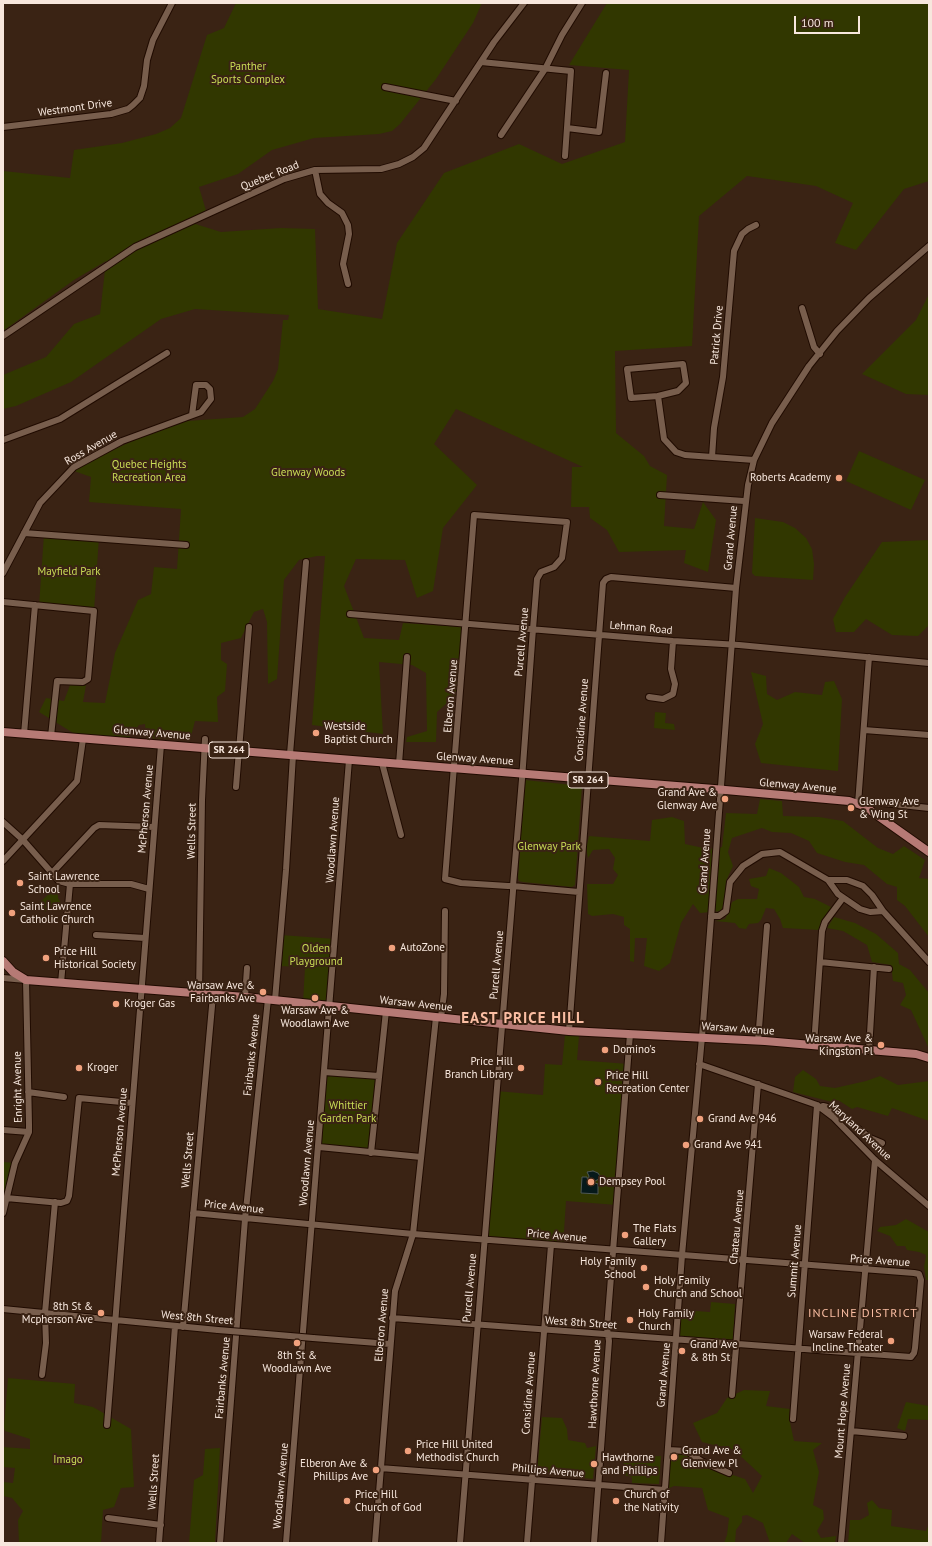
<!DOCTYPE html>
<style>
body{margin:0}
#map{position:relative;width:932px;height:1546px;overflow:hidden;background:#3a2314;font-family:"PT Sans",sans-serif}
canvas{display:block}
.frame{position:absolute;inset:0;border:4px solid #f7e7dd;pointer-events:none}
.scale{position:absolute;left:794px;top:16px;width:66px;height:18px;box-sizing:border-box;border:2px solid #f7e7dd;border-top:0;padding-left:5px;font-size:12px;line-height:14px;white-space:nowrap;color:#f7e7dd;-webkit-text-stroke:3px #3a2314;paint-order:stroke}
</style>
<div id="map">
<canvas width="932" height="1546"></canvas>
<div class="frame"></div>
<div class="scale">100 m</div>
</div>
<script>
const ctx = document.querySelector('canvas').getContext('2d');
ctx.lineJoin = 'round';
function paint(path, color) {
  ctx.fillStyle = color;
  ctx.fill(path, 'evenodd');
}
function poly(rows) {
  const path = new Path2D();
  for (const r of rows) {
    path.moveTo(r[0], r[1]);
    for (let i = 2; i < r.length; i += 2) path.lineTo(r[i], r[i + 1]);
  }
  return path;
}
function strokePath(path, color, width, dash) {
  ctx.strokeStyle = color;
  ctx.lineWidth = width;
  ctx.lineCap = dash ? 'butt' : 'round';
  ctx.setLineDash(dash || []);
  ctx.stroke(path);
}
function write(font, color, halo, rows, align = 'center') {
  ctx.font = font + ' "PT Sans",sans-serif';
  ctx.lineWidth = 4;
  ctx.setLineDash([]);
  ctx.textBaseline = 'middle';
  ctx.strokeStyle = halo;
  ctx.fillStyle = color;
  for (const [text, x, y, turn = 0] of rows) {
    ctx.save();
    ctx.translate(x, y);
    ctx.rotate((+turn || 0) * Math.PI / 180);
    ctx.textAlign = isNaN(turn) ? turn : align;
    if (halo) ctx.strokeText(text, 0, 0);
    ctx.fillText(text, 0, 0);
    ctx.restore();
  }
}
paint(poly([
 [236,3,482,3,473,23,436,79,400,124,392,131,379,134,314,138,272,150,238,174,199,187,207,214,189,222,221,232,281,228,315,229,318,309,382,319,397,243,444,173,519,144,562,164,625,142,629,70,569,65,607,3,929,3,929,181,904,189,856,250,835,243,853,203,816,186,747,176,699,216,692,346,615,351,616,433,644,456,650,466,667,475,664,526,694,529,703,502,716,520,708,572,684,563,686,550,619,552,607,530,590,518,589,507,571,507,572,467,583,467,456,409,434,444,477,485,443,528,433,591,417,598,405,560,356,559,344,586,364,638,399,640,403,623,463,627,456,695,437,712,436,742,406,742,407,737,427,731,426,673,412,665,379,662,383,734,312,725,325,556,317,556,299,560,284,580,277,679,268,684,267,622,263,609,254,612,241,638,221,643,221,660,227,664,225,691,217,697,218,722,195,721,190,740,146,738,145,724,139,725,125,742,83,739,39,712,46,698,64,701,70,685,86,685,83,702,105,703,115,653,138,600,151,594,154,567,177,569,181,509,89,502,91,477,74,471,115,449,141,437,187,421,243,417,255,409,273,381,278,369,283,320,288,320,289,315,195,309,161,319,71,382,16,406,3,409,3,375,46,357,74,324,100,314,106,261,74,280,3,331,3,171,70,178,74,150,122,143,156,134,170,128,181,118,207,35,224,28],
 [929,294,929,395,906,394,862,374,916,320],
 [859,451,925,480,911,510,846,481],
 [755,518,783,522,795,528,806,538,812,549,814,564,813,580,755,576,752,573],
 [44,534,99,537,94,611,39,606],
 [929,540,929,625,918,636,892,635,866,619,854,632,836,632,833,619,845,597,882,542],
 [751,672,766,676,767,694,777,700,795,692,822,695,825,682,834,681,842,699,838,771,761,763,755,744,763,724],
 [655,712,666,713,665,723,674,724,675,730,654,728],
 [525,780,582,786,575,885,572,887,523,882,519,881,518,878],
 [760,799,782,801,783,816,819,817,843,821,878,848,893,854,904,846,925,860,919,878,929,879,929,937,905,906,897,900,897,887,887,884,864,865,845,862,817,853,809,841,791,833,772,832,762,828,732,838,728,852,733,866,726,881,725,902,721,911,700,913,693,904,681,923,670,963,659,971,644,966,647,938,635,938,634,962,630,961,630,929,624,925,624,917,613,914,592,916,588,914,587,884,613,884,618,875,613,869,615,858,609,849,593,850,588,858,586,848,589,836,650,841,652,820,672,817,684,821,685,844,708,849,722,847,726,813,757,814],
 [769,868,781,873,799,887,804,897,815,899,833,908,819,930,783,928,780,919,774,909,766,908,761,920,758,923,749,924,746,929,739,928,735,923,715,921,725,919,730,909,732,902,738,899,757,899,759,889,751,886,749,879,766,876],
 [51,892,58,893,58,898,61,903,57,905,57,912,46,911,44,912,42,910,36,910,39,903],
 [834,917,855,923,876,934,898,953,899,964,910,970,929,993,929,1049,911,1010,900,1005,906,995,903,983,893,981,891,965,872,962,867,945,843,931,827,928],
 [281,935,335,939,330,1006,303,1003,305,967,278,966],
 [565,1035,579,1036,577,1060,628,1064,617,1205,566,1201,563,1246,484,1239,496,1091,543,1095,545,1064,562,1065],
 [803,1070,816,1079,820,1086,835,1088,866,1081,880,1076,898,1085,929,1081,929,1121,892,1108,888,1116,857,1107,852,1109,838,1100,832,1102,793,1092,795,1077],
 [324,1072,379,1076,371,1153,319,1147],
 [3,1162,15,1163,3,1213],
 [906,1219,929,1232,929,1280,926,1280,924,1267,926,1255,919,1252,907,1250,905,1246,897,1246,890,1236,877,1231,880,1227,896,1225],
 [711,1302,735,1304,733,1340,679,1336,681,1310,710,1312],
 [8,1378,75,1384,74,1403,93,1407,131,1429,134,1487,121,1488,114,1507,103,1510,101,1543,19,1543,18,1520,23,1511,12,1498,3,1496,3,1482,13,1483,15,1468,3,1467,3,1447,30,1449,30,1439,5,1431,4,1427],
 [744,1390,770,1391,766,1406,790,1409,789,1418,794,1441,822,1443,813,1450,819,1472,813,1505,823,1510,824,1519,817,1531,821,1538,836,1536,835,1543,805,1543,792,1534,786,1543,770,1543,763,1523,747,1515,742,1516,742,1522,736,1530,735,1543,724,1543,727,1535,729,1518,708,1510,702,1488,674,1486,665,1490,668,1450,681,1450,724,1472,745,1479,753,1493,762,1476,734,1450,702,1442,693,1423,717,1413,727,1398],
 [906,1402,929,1406,929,1420,908,1419,905,1431,897,1428],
 [542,1417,562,1418,567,1429,568,1440,585,1443,587,1448,596,1446,593,1479,537,1473],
 [220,1448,215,1543,189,1543,194,1480,203,1475,205,1449],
 [624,1453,638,1457,661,1456,659,1484,632,1483,632,1477,623,1475],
 [872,1500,879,1508,892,1510,891,1526,926,1531,929,1524,929,1543,848,1543,850,1520,860,1520,869,1515,867,1503]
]), '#313700');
const water = poly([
 [593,1171,598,1173,601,1178,595,1181,595,1183,598,1184,598,1194,581,1193,582,1177,587,1177,588,1182,589,1176,587,1172,593,1171]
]);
paint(water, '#06191a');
strokePath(water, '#4e5754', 1);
const minor = poly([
 [481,62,571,71,565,156],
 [385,87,456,101],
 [3,127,111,114,128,109,133,105,140,98,144,86,147,60,153,40,172,3],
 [567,128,599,132,606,73],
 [501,135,545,69,562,35,582,3],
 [315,170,320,194,328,203,342,213,348,225,349,234,343,264,348,284],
 [802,308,814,347,820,354],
 [3,336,135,247,284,179,315,170,381,169,399,164,413,157,424,148,494,42,524,3],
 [658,396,631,398,627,369,683,364,686,383,678,391,658,396,664,439,676,452,685,455,754,460],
 [3,440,60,419,167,353],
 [712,457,714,428,723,377,734,251,742,234,748,229,756,225],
 [660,495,744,501],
 [24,533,186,545],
 [3,573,40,503,74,467,122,441,201,412,211,399,210,389,206,385,196,385,192,415],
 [3,602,94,611,88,679,83,682,57,681,51,736],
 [350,614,673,641,739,645,929,663],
 [869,657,858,804,874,802,929,808],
 [649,697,663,699,673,694,675,684,671,669,673,641],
 [864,730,929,735],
 [24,734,35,605],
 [290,754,306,562],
 [382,763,401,835],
 [399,764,407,657],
 [236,787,249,627],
 [3,822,23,840,59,881,70,884,131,884,149,889],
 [3,861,77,781,83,739],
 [51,874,94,828,99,825,154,827],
 [828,880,847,880,863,886,872,895,883,911],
 [711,916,719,916,726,911,730,882,743,866,762,854,780,852,828,880,838,894,860,909,870,912,883,911,929,962],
 [96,935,145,938],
 [820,962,889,969],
 [3,978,26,980,29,1124,29,1132,15,1163,3,1213],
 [61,983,70,884],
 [199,994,202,800,205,739],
 [245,997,247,968],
 [275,1000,286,870,293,755],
 [441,1017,444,994,445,911],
 [569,1031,603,583,606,579,611,577,736,588],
 [758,1041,767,926],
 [814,1045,822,931,825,922,843,898],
 [869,1050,874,967],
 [699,1064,817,1105,833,1117,875,1160,929,1206],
 [324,1072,379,1076],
 [28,1092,64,1097],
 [823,1106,831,1108,870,1138,882,1143],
 [3,1130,29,1132],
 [319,1147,421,1157],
 [371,1153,386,1011],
 [6,1198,61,1203,67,1201,69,1196,79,1098,132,1103],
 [193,1213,413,1234,914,1273,919,1274,921,1280,915,1348,914,1353,911,1357,392,1318],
 [3,1309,218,1330],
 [183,1327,213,995],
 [255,1333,290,1336],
 [313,1338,390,1344],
 [42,1375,46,1343,45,1313,55,1202],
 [732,1395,758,1084],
 [793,1419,817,1105],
 [107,1425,161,745],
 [851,1431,904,1436],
 [668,1450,687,1451,701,1461,729,1473],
 [380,1468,665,1490],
 [108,1518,161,1525],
 [159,1543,175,1326],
 [220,1543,245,1219,268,999],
 [286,1543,349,760],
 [375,1543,395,1291,413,1234,436,1017],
 [460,1543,513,891,513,886,522,779,533,629,537,579,541,572,554,567,562,558,567,522,474,515,445,879,461,883,508,886,513,886,523,887,579,892],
 [527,1543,551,1245],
 [594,1543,609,1341,607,1328,630,1034],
 [661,1543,682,1255,702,1037,736,588,748,485,754,460,772,423,809,366,837,331,869,298,929,246],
 [841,1543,875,1160]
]);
const major = poly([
 [3,732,714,789,849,801,864,806,929,852],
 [3,961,13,972,26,980,245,997,569,1031,765,1041,916,1054,929,1058]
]);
strokePath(minor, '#200b01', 8);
strokePath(major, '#200b01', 10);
strokePath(minor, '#785e4d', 6);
strokePath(major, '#b67a75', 8);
const minorBridge = poly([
 [218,1330,255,1333],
 [290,1336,313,1338]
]);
strokePath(minorBridge, '#200b01', 8, []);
strokePath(minorBridge, '#785e4d', 6);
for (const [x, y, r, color] of [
 [839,478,4,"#f1a17d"],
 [316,733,4,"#f1a17d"],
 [725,799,4,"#f1a17d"],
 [851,808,4,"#f1a17d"],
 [20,883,4,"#f1a17d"],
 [12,913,4,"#f1a17d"],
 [392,948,4,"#f1a17d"],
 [46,958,4,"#f1a17d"],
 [263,992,4,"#f1a17d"],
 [315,998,4,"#f1a17d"],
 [116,1004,4,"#f1a17d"],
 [881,1045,4,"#f1a17d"],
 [605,1050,4,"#f1a17d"],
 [79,1068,4,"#f1a17d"],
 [521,1068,4,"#f1a17d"],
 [598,1082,4,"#f1a17d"],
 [700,1119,4,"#f1a17d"],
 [686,1145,4,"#f1a17d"],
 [591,1182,4,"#f1a17d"],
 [625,1235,4,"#f1a17d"],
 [644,1268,4,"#f1a17d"],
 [646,1287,4,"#f1a17d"],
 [101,1313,4,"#f1a17d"],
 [630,1320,4,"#f1a17d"],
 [891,1341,4,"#f1a17d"],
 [297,1343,4,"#f1a17d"],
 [682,1351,4,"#f1a17d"],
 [408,1451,4,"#f1a17d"],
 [674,1457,4,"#f1a17d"],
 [594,1464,4,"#f1a17d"],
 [376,1470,4,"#f1a17d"],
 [347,1501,4,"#f1a17d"],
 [616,1501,4,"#f1a17d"]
]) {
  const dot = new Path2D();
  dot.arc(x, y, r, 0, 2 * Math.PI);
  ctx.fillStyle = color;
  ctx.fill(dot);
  strokePath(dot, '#3a2314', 1.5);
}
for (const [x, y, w] of [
 [229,750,40],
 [588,780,40]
]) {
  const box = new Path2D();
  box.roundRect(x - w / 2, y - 8, w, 16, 3);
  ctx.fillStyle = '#3a2314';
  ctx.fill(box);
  strokePath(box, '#f7e7dd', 1);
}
write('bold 10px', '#f7e7dd', null, [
 ["SR 264",229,750],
 ["SR 264",588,780]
]);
write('11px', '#c9dc56', '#3a2314', [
 ["Panther",248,67],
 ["Sports Complex",248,80],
 ["Quebec Heights",149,465],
 ["Recreation Area",149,478],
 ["Glenway Woods",308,473],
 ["Mayfield Park",69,572],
 ["Glenway Park",549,847],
 ["Olden",316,949],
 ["Playground",316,962],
 ["Whittier",348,1106],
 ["Garden Park",348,1119],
 ["Imago",68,1460]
]);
write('11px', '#f7e7dd', '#3a2314', [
 ["Westmont Drive",75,108,-8],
 ["Quebec Road",270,176,-22],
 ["Patrick Drive",717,335,-85],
 ["Ross Avenue",91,448,-30],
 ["Grand Avenue",731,538,-85],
 ["Lehman Road",641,628,5],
 ["Purcell Avenue",522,642,-85],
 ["Elberon Avenue",451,696,-85],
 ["Considine Avenue",582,720,-86],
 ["Glenway Avenue",152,733,5],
 ["Glenway Avenue",475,759,4],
 ["Glenway Avenue",798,786,5],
 ["McPherson Avenue",146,809,-85],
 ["Wells Street",192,831,-89],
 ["Woodlawn Avenue",333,840,-86],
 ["Grand Avenue",705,861,-86],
 ["Purcell Avenue",497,965,-85],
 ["Warsaw Avenue",416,1004,6],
 ["Warsaw Avenue",738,1029,4],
 ["Fairbanks Avenue",252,1055,-84],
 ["Enright Avenue",18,1087,-91],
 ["Maryland Avenue",860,1131,43],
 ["McPherson Avenue",120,1132,-85],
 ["Wells Street",188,1160,-85],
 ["Woodlawn Avenue",307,1163,-85],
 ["Price Avenue",234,1207,6],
 ["Chateau Avenue",737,1227,-85],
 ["Price Avenue",557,1236,5],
 ["Summit Avenue",795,1261,-85],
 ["Price Avenue",880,1261,4],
 ["Purcell Avenue",470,1288,-85],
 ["West 8th Street",197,1318,5],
 ["West 8th Street",581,1323,4],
 ["Elberon Avenue",382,1325,-85],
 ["Grand Avenue",664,1375,-85],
 ["Fairbanks Avenue",223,1378,-85],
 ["Hawthorne Avenue",595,1384,-87],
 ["Considine Avenue",529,1393,-86],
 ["Mount Hope Avenue",843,1411,-85],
 ["Phillips Avenue",548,1471,5],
 ["Wells Street",154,1482,-86],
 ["Woodlawn Avenue",281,1486,-85]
]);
write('11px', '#f7e7dd', '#3a2314', [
 ["Roberts Academy",831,478,"right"],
 ["Westside",324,727],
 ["Baptist Church",324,740],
 ["Grand Ave &",717,793,"right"],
 ["Glenway Ave",717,806,"right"],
 ["Glenway Ave",859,802],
 ["& Wing St",859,815],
 ["Saint Lawrence",28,877],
 ["School",28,890],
 ["Saint Lawrence",20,907],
 ["Catholic Church",20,920],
 ["AutoZone",400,948],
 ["Price Hill",54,952],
 ["Historical Society",54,965],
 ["Warsaw Ave &",255,986,"right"],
 ["Fairbanks Ave",255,999,"right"],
 ["Kroger Gas",124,1004],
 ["Warsaw Ave &",315,1011,"center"],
 ["Woodlawn Ave",315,1024,"center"],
 ["Warsaw Ave &",873,1039,"right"],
 ["Kingston Pl",873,1052,"right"],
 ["Domino's",613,1050],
 ["Price Hill",513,1062,"right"],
 ["Branch Library",513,1075,"right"],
 ["Kroger",87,1068],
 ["Price Hill",606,1076],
 ["Recreation Center",606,1089],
 ["Grand Ave 946",708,1119],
 ["Grand Ave 941",694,1145],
 ["Dempsey Pool",599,1182],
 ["The Flats",633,1229],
 ["Gallery",633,1242],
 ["Holy Family",636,1262,"right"],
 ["School",636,1275,"right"],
 ["Holy Family",654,1281],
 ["Church and School",654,1294],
 ["8th St &",93,1307,"right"],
 ["Mcpherson Ave",93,1320,"right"],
 ["Holy Family",638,1314],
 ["Church",638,1327],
 ["Warsaw Federal",883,1335,"right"],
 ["Incline Theater",883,1348,"right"],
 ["Grand Ave",690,1345],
 ["& 8th St",690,1358],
 ["8th St &",297,1356,"center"],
 ["Woodlawn Ave",297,1369,"center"],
 ["Price Hill United",416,1445],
 ["Methodist Church",416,1458],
 ["Grand Ave &",682,1451],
 ["Glenview Pl",682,1464],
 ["Hawthorne",602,1458],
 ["and Phillips",602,1471],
 ["Elberon Ave &",368,1464,"right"],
 ["Phillips Ave",368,1477,"right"],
 ["Price Hill",355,1495],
 ["Church of God",355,1508],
 ["Church of",624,1495],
 ["the Nativity",624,1508]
], 'left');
ctx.letterSpacing = '1px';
write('12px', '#fbbea3', '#3a2314', [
 ["INCLINE DISTRICT",863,1314]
]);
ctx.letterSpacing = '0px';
ctx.letterSpacing = '1px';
write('bold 15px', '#fbbea3', '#3a2314', [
 ["EAST PRICE HILL",523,1019]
]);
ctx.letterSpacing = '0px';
</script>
